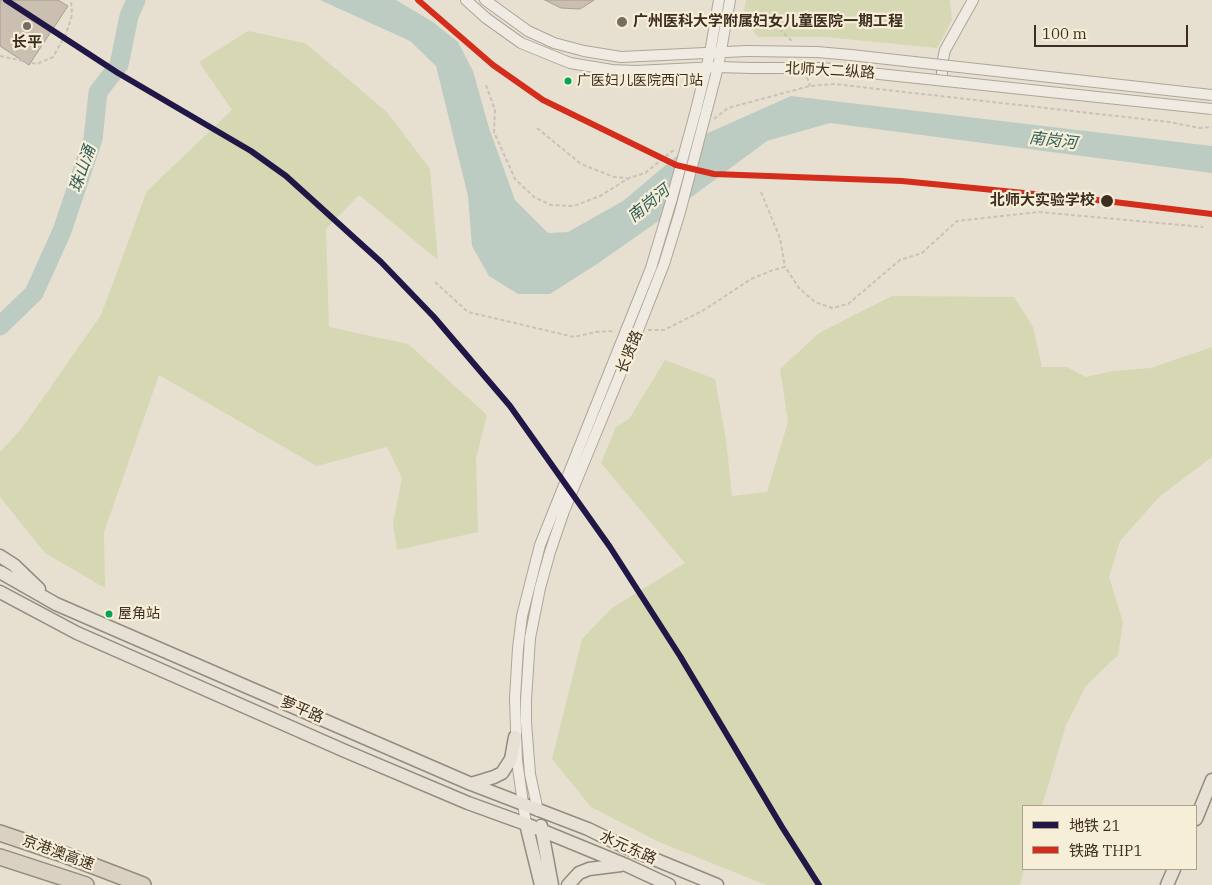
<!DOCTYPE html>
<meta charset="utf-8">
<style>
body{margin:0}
#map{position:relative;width:1212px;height:885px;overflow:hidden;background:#e7e0d1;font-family:"IBM Plex Serif","Noto Sans SC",serif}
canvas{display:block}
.legend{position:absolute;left:1022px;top:805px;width:175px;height:65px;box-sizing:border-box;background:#f7eed8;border:1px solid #ada18e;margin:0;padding:6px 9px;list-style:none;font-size:15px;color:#3d2e20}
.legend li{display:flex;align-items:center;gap:10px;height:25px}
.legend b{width:25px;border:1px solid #ada18e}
.scale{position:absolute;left:1034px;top:25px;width:154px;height:22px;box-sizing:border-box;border:2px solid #3d2e20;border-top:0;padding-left:6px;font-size:15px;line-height:18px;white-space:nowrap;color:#3d2e20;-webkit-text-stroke:4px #f7eed8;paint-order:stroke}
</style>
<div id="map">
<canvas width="1212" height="885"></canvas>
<ul class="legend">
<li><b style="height:6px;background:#201747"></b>地铁 21</li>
<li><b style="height:6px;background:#d42d1b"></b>铁路 THP1</li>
</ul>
<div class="scale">100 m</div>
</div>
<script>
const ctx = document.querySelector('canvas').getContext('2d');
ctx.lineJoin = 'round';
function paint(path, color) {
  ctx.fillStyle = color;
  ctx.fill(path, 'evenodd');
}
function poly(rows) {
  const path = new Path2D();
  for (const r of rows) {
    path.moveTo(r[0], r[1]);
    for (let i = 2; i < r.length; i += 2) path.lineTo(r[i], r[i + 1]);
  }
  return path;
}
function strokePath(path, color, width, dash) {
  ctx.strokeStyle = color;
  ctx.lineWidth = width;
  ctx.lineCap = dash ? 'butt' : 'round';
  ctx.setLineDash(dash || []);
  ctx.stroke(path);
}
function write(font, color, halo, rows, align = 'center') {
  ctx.font = font + ' "IBM Plex Serif","Noto Sans SC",serif';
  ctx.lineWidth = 4.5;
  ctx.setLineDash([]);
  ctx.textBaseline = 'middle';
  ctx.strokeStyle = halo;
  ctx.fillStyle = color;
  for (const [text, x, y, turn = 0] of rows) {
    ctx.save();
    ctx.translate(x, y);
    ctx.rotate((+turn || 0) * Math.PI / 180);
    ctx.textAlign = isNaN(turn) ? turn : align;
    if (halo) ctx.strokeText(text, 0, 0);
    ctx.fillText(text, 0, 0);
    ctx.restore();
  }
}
paint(poly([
 [746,0,950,0,952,20,937,48,825,37,758,37,743,16],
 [248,31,305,43,387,112,430,169,438,260,359,195,326,229,329,327,408,344,487,415,476,459,478,532,397,550,393,523,402,478,387,447,317,466,159,375,104,532,105,588,45,553,0,497,0,452,22,428,101,315,147,191,232,110,199,62],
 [892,296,1014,297,1033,327,1042,367,1067,367,1086,377,1113,371,1151,368,1212,347,1212,457,1160,496,1120,541,1109,577,1123,622,1118,655,1086,686,1066,725,1042,806,1023,806,1024,869,1020,885,766,885,659,842,591,807,552,759,582,639,612,608,685,563,601,463,616,427,629,419,665,360,715,379,726,440,732,496,767,492,788,422,780,369,819,333]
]), '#d6d7b3');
paint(poly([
 [320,0,396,0,433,22,458,42,473,71,489,128,515,200,548,233,568,232,623,201,699,137,791,96,1212,146,1212,173,830,123,767,141,670,213,597,264,550,294,518,294,489,276,472,246,468,196,436,66,410,41]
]), '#bcccc2');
strokePath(poly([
 [0,326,34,293,62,231,93,139,98,92,119,65,129,16,136,0]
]), '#bcccc2', 19);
const building = poly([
 [0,0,58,0,68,6,29,65,0,46,0,0],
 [545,0,594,0,580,9,561,8,545,0]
]);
paint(building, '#cbbfb2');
strokePath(building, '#a89c90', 1);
const minor = poly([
 [466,0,486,18,521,43,570,63,612,70,635,71,718,67,752,68],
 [485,0,528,31,554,43,584,51,621,57,747,51],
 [942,80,942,64,945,50,973,0],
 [696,110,710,53,719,0],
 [706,113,718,67,730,0],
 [515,698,517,761,526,824],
 [526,700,526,722,530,774,538,811]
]);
const major = poly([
 [0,556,14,565,39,589],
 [0,572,56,604,471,784,588,829,625,847,717,885],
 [0,592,77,633,345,751,468,803,526,824,626,865,669,885],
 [471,784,494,777,502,773,511,759,515,737],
 [1196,819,1212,780],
 [526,824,541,885],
 [541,826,552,885],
 [568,885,579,873,589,869,621,865],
 [1167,885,1174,869]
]);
const highway = poly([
 [0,833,65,855,143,885],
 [0,857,86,885]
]);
strokePath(minor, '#ada599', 12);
strokePath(major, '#928b80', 15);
strokePath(highway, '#928b80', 18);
strokePath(poly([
 [737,16,772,22,793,42],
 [0,56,37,64,53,57,66,34,72,15,71,0],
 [807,77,810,86],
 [486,85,495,110,494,132,515,179,534,197,551,205,574,206,600,196,629,178,645,173,675,149],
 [714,119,728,108,810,86,834,84,1169,122,1200,128,1212,127],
 [537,128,581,164,614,177,627,178],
 [761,192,780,238,785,267],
 [435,282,468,312,574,337,596,332,615,331],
 [648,330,664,330,704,310,751,279,773,270,785,267,799,288,815,302,832,308,848,304,900,260,922,253,957,221,1039,212,1203,227]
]), '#c8c2b9', 2, [4, 2.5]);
strokePath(minor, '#efebe3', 10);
strokePath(major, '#e6e1d4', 12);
strokePath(highway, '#dad1c2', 15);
const minorBridge = poly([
 [747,51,817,52,851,55,1212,95],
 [752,68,822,68,1212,109],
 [515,698,518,648,522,616,540,545,651,268,672,198,696,110],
 [526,700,530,638,540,588,550,552,564,511,631,348,664,264,680,212,706,113]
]);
strokePath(minorBridge, '#ada599', 12, []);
strokePath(minorBridge, '#efebe3', 10);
strokePath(poly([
 [418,0,493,65,543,100,676,165,714,174,902,181,1106,201,1212,214]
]), '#d42d1b', 6);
strokePath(poly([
 [6,0,118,73,251,151,286,176,381,262,434,317,510,406,610,547,680,656,782,827,819,885]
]), '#201747', 6);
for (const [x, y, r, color] of [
 [622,22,6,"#786c5e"],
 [27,26,5,"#786c5e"],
 [568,81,4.5,"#00a651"],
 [1107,201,7,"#3d2e20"],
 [109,614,4.5,"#00a651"]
]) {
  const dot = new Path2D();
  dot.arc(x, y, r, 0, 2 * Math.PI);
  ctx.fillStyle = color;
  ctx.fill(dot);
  strokePath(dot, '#f7eed8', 2);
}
write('14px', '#3d2e20', '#f7eed8', [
 ["广医妇儿医院西门站",577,81],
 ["屋角站",118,614]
], 'left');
write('bold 15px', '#3d2e20', '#f7eed8', [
 ["广州医科大学附属妇女儿童医院一期工程",633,22],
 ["长平",27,43,"center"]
], 'left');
write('15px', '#3d2e20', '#f7eed8', [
 ["北师大二纵路",830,71,3],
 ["长贤路",630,352,-68],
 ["萝平路",302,710,23],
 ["水元东路",628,848,24],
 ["京港澳高速",58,853,20]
]);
write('bold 15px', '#3d2e20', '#f7eed8', [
 ["北师大实验学校",1095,201]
], 'right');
write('italic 16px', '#2f5d5a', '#f7eed8', [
 ["南岗河",1053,141,7],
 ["珠山涌",83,169,-71],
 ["南岗河",649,204,-39]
]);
</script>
